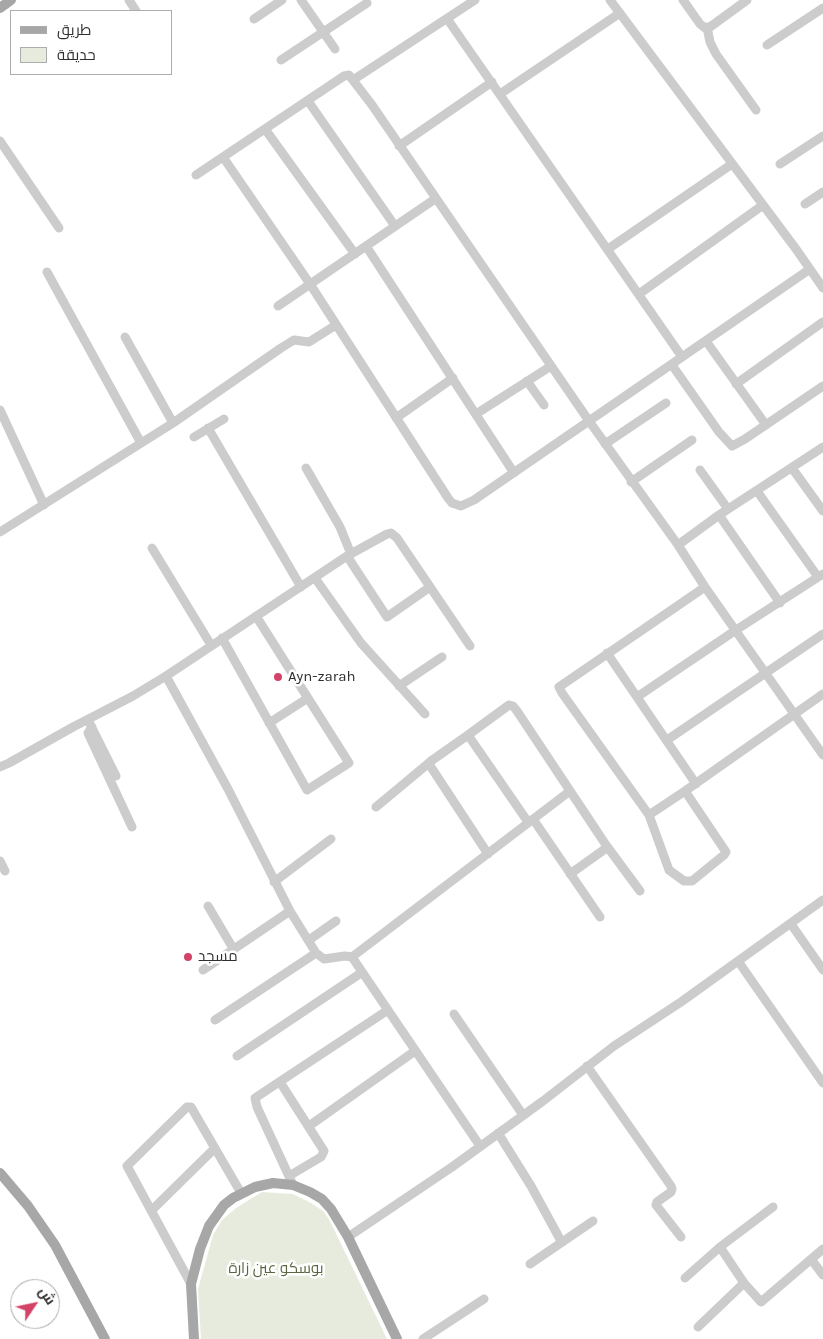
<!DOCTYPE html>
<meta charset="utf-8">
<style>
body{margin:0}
#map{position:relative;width:823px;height:1339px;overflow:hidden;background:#fff;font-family:Karla,Cairo,sans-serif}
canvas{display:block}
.legend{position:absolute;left:10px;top:10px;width:162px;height:65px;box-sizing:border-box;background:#fff;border:1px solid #acacac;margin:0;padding:6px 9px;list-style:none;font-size:15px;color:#2f2f2f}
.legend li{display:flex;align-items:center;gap:10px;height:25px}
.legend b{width:25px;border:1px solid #acacac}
.north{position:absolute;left:10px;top:1279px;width:50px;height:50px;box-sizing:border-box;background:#fff;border:1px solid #acacac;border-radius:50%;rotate:56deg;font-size:14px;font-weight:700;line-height:20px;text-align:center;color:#2f2f2f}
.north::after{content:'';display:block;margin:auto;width:18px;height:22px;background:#d44367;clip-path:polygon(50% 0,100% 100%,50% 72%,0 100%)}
</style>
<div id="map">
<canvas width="823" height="1339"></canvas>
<ul class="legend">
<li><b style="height:6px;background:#a7a7a7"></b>طريق</li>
<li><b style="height:14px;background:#e7ebde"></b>حديقة</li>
</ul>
<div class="north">ش</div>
</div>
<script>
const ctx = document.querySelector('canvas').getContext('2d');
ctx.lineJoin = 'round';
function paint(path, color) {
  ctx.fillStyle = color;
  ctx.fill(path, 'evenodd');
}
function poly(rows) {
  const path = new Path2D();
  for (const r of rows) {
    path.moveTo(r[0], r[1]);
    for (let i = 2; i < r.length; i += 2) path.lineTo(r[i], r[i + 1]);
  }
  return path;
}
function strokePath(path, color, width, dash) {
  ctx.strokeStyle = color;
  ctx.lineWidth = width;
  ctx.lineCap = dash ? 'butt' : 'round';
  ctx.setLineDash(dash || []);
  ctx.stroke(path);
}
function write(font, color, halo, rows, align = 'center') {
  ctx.font = font + ' Karla,Cairo,sans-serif';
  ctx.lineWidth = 5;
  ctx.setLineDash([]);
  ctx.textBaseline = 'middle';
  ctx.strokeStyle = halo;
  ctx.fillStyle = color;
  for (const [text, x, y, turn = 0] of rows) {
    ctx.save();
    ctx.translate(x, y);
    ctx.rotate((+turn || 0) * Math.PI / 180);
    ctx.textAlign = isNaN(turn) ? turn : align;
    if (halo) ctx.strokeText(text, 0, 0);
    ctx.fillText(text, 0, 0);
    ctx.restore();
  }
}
paint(poly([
 [262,1192,293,1194,311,1203,323,1211,329,1219,387,1339,201,1339,198,1289,213,1235,222,1220,236,1208]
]), '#e7ebde');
strokePath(poly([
 [129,0,136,11],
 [301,0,335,49],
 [610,0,796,249,823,288],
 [683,0,700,24,705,28,710,27,747,0],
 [254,19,282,0],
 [448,20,682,357],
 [707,27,710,42,716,54,756,110],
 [767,45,823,8],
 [281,60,367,3],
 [353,80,475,0],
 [500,94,620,13],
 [308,101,395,226],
 [265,129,355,254],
 [0,141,59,228],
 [399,146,492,82],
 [223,157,310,284,448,498,452,503,461,506,474,500,810,269],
 [780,164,823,136],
 [196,175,344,76,349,75,372,105,589,421,678,545,705,587,823,755],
 [805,204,823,192],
 [366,246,514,473],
 [608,249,732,164],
 [47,272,141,443],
 [639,294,763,205],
 [278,306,435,199],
 [706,341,766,425],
 [672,365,719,432,732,446,745,439,823,386],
 [527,381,544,405],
 [736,384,823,322],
 [0,410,44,505],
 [476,414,551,366],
 [396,418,453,378],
 [173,423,281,348,294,340,309,342,336,325],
 [208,428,301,587],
 [194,437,224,419],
 [605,444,666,403],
 [306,468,340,527,351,554],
 [792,468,823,511],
 [700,470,728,509],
 [631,482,692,440],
 [757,491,818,577],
 [719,515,780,603],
 [0,532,173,423,125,337],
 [678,545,719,515,823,447],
 [152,548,211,645],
 [347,556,387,617,430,587],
 [315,578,361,643,425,714],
 [705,587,559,687,562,693,649,815,685,791,823,694],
 [222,638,307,790,349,763,256,616],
 [607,653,696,784],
 [166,676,228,789,290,911,316,953,324,959,345,956,352,957,570,791],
 [399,686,442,657],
 [637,697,736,630,823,574],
 [269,723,308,698],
 [90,724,116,776],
 [92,727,88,733,132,827],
 [468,735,431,761,429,764,488,854],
 [667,740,823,634],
 [0,767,9,763,73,727,133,696,166,676,347,556,387,534,391,533,397,538,470,646],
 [376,807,430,762],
 [649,815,669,870,684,881,692,881,724,855,726,852,685,791],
 [533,819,600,917],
 [528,822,468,735,509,705,513,706,517,711,606,845,640,891],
 [0,861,5,871],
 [570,874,605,849,606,845],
 [274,882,331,839],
 [208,906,234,950],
 [791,924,823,970],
 [309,940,336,921],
 [352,957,480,1146],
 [738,961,823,1083],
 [203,970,290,911],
 [454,1014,523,1115],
 [215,1020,316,953],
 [237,1056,361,973],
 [587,1066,671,1186,672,1189,671,1192,657,1202,656,1205,681,1237],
 [280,1082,324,1151,321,1157,289,1176],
 [309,1126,415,1051],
 [498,1133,531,1186,561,1241],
 [293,1185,257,1107,255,1098,388,1010],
 [152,1210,215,1148],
 [348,1237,452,1167,543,1101,614,1046,681,1002,823,900],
 [720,1247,773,1207],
 [811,1259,823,1275],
 [530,1264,593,1221],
 [685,1278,720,1247,744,1283,761,1302,823,1249],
 [191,1284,127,1166,187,1107,191,1107,241,1193],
 [698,1327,744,1283],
 [423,1339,484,1299]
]), '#ccc', 9);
strokePath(poly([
 [0,8,11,0],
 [0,1173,28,1206,55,1245,105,1339],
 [194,1339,191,1284,200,1249,209,1226,224,1205,233,1198,255,1187,273,1183,293,1185,310,1192,322,1199,331,1209,348,1237,397,1339]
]), '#a7a7a7', 10);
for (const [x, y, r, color] of [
 [278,677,5,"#d44367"],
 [188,957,5,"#d44367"]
]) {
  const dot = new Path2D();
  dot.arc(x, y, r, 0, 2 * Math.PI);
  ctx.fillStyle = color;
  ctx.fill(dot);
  strokePath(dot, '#fff', 2);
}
write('15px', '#2f2f2f', '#fff', [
 ["Ayn-zarah",288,677],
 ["مسجد",198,957]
], 'left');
write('15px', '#596640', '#fff', [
 ["بوسكو عين زارة",276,1269]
]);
</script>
